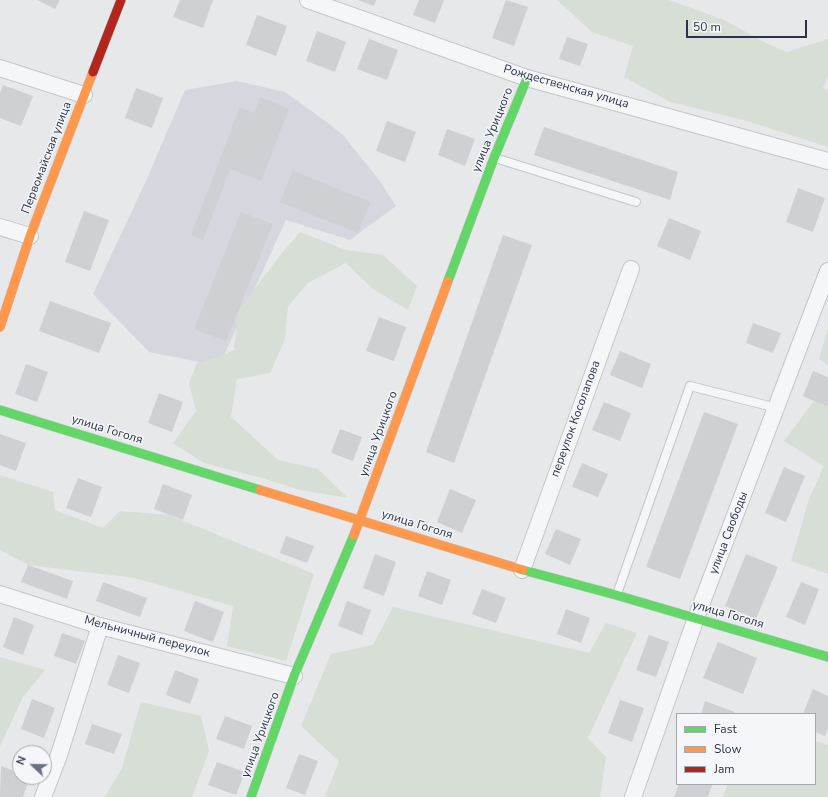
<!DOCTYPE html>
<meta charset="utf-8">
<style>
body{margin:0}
#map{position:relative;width:828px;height:797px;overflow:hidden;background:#e6e8ea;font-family:"Nunito Sans",sans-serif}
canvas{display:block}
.legend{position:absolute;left:676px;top:713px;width:140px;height:72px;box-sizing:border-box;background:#f4f6f9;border:1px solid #a4a8b1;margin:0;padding:5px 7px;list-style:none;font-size:12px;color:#2b3445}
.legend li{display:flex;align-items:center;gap:8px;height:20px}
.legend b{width:20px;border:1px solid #a4a8b1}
.north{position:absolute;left:12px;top:745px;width:40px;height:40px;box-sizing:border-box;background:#f4f6f9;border:1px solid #a4a8b1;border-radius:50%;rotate:292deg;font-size:11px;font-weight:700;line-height:16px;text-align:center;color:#2b3445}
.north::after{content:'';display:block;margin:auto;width:14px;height:18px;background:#6c737f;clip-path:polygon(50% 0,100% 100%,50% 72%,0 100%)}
.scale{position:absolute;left:686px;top:20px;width:121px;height:18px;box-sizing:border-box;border:2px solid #2b3445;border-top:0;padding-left:5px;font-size:12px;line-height:14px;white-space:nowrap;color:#2b3445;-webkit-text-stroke:3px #f4f6f9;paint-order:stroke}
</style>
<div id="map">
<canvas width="828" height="797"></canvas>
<ul class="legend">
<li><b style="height:5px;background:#63d668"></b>Fast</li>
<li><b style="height:5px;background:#ff974d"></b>Slow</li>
<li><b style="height:5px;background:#b3261e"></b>Jam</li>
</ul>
<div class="north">N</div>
<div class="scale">50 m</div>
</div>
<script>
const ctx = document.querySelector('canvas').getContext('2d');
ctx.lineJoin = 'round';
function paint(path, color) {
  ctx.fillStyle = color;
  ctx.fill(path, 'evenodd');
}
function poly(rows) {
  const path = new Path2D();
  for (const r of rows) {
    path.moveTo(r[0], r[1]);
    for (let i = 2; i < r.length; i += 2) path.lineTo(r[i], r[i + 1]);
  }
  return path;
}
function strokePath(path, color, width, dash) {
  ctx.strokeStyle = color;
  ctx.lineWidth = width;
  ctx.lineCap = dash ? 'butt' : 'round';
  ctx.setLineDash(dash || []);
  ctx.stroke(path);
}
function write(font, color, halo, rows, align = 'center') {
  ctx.font = font + ' "Nunito Sans",sans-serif';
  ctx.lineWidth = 3;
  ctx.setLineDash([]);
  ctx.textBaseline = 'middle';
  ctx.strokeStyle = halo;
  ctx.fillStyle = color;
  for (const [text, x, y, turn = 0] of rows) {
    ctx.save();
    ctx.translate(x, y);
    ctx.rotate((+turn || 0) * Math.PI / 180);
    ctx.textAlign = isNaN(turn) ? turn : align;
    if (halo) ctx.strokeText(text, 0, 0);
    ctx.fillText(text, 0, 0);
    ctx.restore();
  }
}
paint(poly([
 [237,81,285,92,328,123,343,135,379,180,396,206,350,240,286,220,219,366,149,352,93,294,146,181,185,90]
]), '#d4d7dd');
paint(poly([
 [557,0,669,0,724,20,768,44,787,52,828,39,828,77,823,88,828,90,828,147,744,120,670,102,624,77,633,46,592,32],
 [300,232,346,250,383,255,417,286,408,310,373,289,346,263,308,283,288,306,285,339,270,373,237,379,231,417,278,460,318,469,348,498,300,490,262,478,204,463,173,443,196,411,189,383,197,363,215,358,234,350,238,311,282,253],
 [828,328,828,365,819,359],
 [814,401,828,407,828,574,791,561,809,499,824,466,784,441],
 [0,475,53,492,55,510,103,528,120,511,169,515,314,574,286,661,227,646,233,606,135,578,28,565,0,550],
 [393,607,589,653,606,623,637,633,588,738,606,757,600,797,325,797,339,761,301,726,331,654,373,645],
 [0,657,45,670,23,697,0,746],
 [141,702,201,716,209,751,192,797,105,797,122,768],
 [815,741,828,745,828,797,723,797,728,784,815,784]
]), '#d6ded6');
paint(poly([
 [37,0,60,0,55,9],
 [180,0,213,0,203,28,173,17],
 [358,0,376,0,374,6],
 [419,0,444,0,435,23,413,15],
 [506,0,528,7,514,46,492,38],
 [257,15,287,26,276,56,246,45],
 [317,31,346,42,335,72,306,61],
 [567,37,588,44,580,66,559,59],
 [369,39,398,50,387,80,357,69],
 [3,85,33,96,21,126,0,118,0,93],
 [136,88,163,98,152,128,125,118],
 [260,97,289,109,261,181,230,169,203,240,191,235,240,107,254,113],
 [387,121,416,132,405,162,376,151],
 [544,127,678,172,670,200,534,155],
 [447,129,475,139,465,166,438,155],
 [293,171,370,202,358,233,280,202],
 [798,188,825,198,813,232,786,222],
 [84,211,109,220,90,271,65,262],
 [241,212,273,224,226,341,194,329],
 [669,218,701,231,690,260,657,246],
 [503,235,532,245,454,463,426,452],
 [50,301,111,323,99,353,39,331],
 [379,317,406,327,394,361,366,351],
 [753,323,781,333,773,353,746,343],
 [620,351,651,364,642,388,610,375],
 [26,364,48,372,37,402,15,394],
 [813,371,828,377,828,407,803,396],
 [159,393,183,402,172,432,148,423],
 [604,402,631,413,620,441,592,430],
 [704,412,738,424,680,579,646,567],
 [340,429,362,437,353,461,331,453],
 [0,434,26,443,16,471,0,465],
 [582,463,608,474,598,497,572,487],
 [784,467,805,476,786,522,765,513],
 [78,478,102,487,91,517,66,508],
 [163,484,192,495,183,520,154,509],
 [450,489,476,500,462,533,437,522],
 [556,529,581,539,570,565,545,554],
 [286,536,314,546,307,563,280,553],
 [375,554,396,562,384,596,363,588],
 [746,554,778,567,756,619,725,606],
 [28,565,73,581,67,599,21,582],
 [427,571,451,580,442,605,418,596],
 [103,582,147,598,140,617,96,601],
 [801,582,819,589,805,625,786,617],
 [482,589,506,598,496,623,472,614],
 [195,601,224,612,213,642,184,631],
 [347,601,371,610,362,635,338,626],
 [566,609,590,618,581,643,557,634],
 [14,617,34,625,23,655,3,647],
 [62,633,85,641,76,664,54,656],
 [649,635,669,642,656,677,636,670],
 [718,642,757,658,743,694,703,678],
 [118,655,140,663,129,693,107,685],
 [175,670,199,679,190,704,166,695],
 [813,689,828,696,828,729,825,736,815,732,815,714,803,714],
 [32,699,55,708,44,738,21,729],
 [620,700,644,708,632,742,608,733],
 [705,701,735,712,734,714,701,714],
 [225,716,252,726,244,749,216,739],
 [92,724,122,734,114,754,85,744],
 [299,754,318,761,305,795,286,788],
 [217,762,245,772,236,795,208,785],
 [1,766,20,773,20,777,30,777,23,797,0,797],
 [679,784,709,784,712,785,708,797,674,797]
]), '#ced0d3');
const lane = poly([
 [495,158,636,202],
 [617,594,690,386,777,408]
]);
const street = poly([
 [308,0,527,78,828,161],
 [0,68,84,95],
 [0,227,30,236],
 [522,570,631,269],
 [0,594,100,626,294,676],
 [43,797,58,758,100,626],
 [633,797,696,618,828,271]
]);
const fast = poly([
 [448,281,494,158,527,78],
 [0,410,260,490],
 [523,570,616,595,828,657],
 [251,797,294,676,354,535]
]);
const slow = poly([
 [0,327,30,236,93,72],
 [260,490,523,570],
 [354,535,448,281]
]);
const jam = poly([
 [93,72,121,0]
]);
strokePath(lane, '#c4c6c8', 10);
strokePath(street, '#c4c6c8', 18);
strokePath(fast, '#c4c6c8', 10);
strokePath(slow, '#c4c6c8', 10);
strokePath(jam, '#c4c6c8', 10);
strokePath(lane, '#f5f6f7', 8);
strokePath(street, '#f5f6f7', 16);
strokePath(fast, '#63d668', 9);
strokePath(slow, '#ff974d', 9);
strokePath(jam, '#b3261e', 9);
write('12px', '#2b3445', '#f4f6f9', [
 ["Рождественская улица",566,87,16],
 ["улица Урицкого",493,130,-68],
 ["Первомайская улица",47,158,-69],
 ["переулок Косолапова",576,419,-70],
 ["улица Гоголя",107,430,17],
 ["улица Урицкого",379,434,-70],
 ["улица Гоголя",417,525,17],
 ["улица Свободы",729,533,-69],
 ["улица Гоголя",728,615,16],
 ["Мельничный переулок",147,637,15],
 ["улица Урицкого",261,735,-70]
]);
</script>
